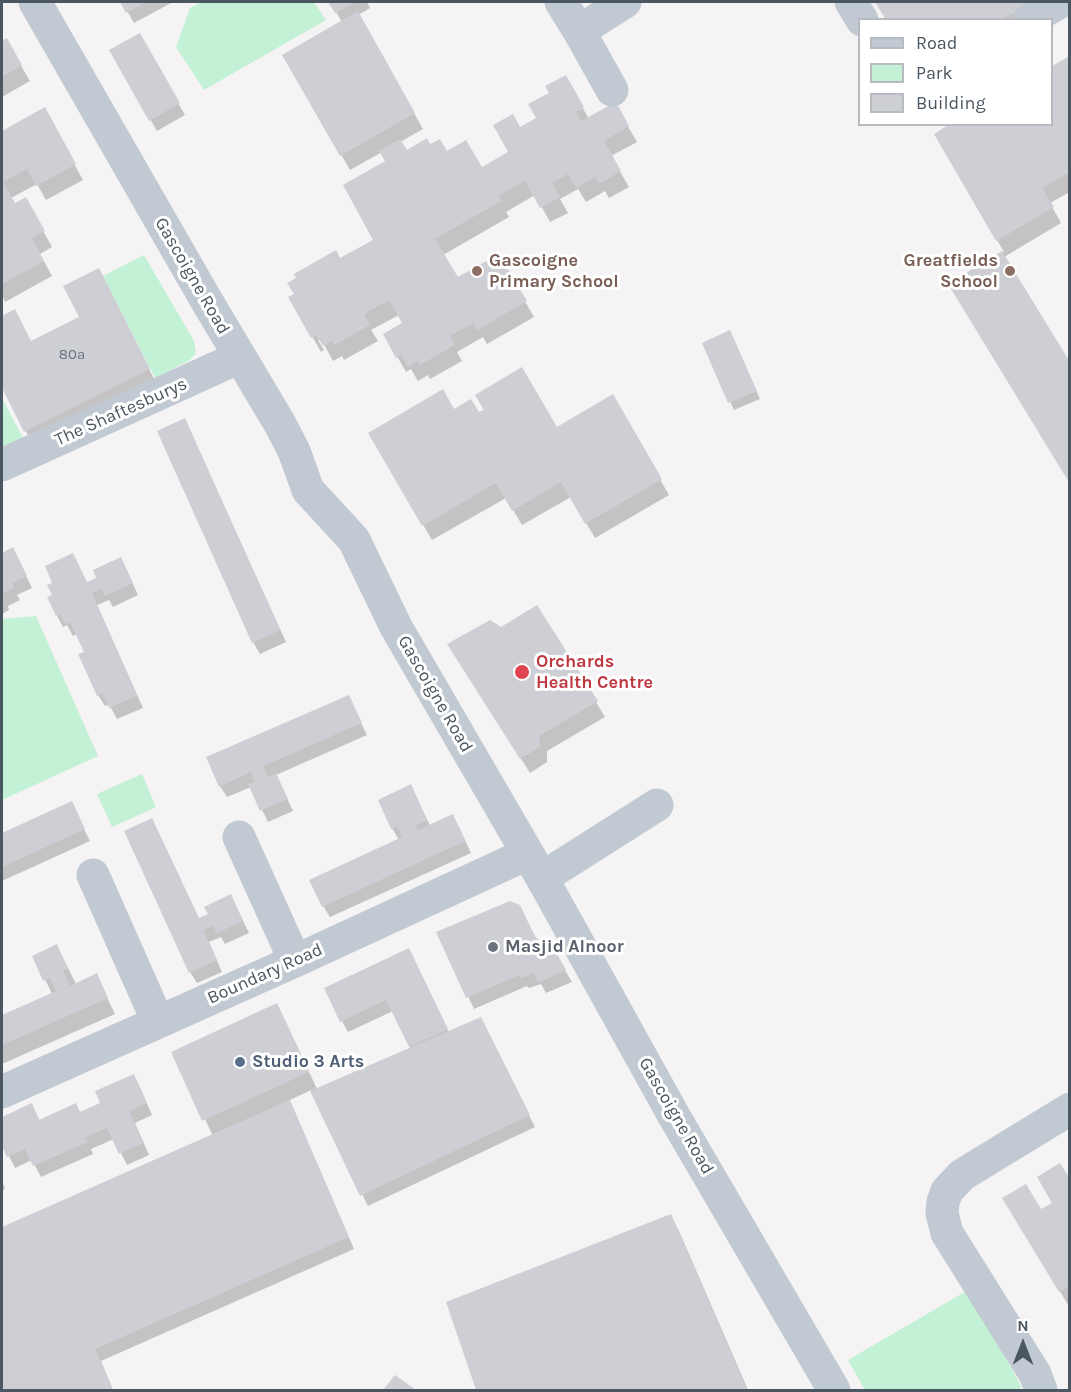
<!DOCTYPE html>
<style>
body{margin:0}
#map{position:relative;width:1071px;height:1392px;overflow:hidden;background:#f5f3f3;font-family:Karla,sans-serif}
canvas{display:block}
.frame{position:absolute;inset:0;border:3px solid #4a5661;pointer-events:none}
.legend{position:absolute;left:858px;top:18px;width:195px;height:108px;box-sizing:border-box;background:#fff;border:2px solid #b7bbc0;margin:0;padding:8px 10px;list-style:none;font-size:18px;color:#4a5661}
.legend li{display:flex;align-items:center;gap:12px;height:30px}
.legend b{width:30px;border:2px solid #b7bbc0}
.north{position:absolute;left:993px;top:1314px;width:60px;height:60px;-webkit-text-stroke:4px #fff;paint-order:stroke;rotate:0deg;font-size:16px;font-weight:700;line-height:24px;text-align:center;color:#4a5661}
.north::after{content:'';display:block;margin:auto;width:21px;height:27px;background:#4a5661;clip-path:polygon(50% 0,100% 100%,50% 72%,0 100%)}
</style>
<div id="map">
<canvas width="1071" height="1392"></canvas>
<div class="frame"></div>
<ul class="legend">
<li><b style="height:8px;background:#c1cad2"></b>Road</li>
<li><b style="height:16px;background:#c3f1d5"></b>Park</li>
<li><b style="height:16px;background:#cdcfd5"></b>Building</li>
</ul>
<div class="north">N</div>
</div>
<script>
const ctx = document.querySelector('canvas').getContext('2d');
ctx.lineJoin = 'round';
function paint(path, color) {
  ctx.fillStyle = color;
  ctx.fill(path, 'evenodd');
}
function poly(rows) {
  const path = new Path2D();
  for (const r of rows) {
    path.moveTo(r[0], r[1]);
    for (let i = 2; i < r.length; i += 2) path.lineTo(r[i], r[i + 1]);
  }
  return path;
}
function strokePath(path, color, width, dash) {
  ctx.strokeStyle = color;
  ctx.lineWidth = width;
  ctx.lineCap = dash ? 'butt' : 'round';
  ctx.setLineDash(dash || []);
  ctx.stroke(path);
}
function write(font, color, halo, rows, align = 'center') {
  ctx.font = font + ' Karla,sans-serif';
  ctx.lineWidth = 6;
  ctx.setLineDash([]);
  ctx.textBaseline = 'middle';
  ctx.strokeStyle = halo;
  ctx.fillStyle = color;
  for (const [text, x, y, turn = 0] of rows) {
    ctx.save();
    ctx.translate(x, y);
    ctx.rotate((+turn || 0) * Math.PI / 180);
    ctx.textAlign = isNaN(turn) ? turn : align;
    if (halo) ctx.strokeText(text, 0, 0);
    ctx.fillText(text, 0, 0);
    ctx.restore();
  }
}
paint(poly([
 [201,2,314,2,326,20,204,90,176,47,190,8],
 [144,255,194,341,196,353,190,360,155,378,103,276],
 [2,398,23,438,2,452],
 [36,616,98,756,2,800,2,619],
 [142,774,156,807,112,827,97,794],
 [968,1290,1021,1386,1020,1390,865,1390,848,1360]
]), '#c3f1d5');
paint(poly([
 [122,2,173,2,134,23],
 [330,2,367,2,370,8,358,15,423,129,400,142,406,152,430,146,481,169,510,153,520,129,538,119,551,93,565,77,589,119,615,104,637,142,611,156,629,187,609,198,605,191,586,202,578,189,560,199,568,213,550,222,535,195,506,212,509,217,443,255,458,279,499,256,534,317,487,344,483,337,457,352,462,361,430,379,428,375,418,381,411,369,406,372,385,335,404,323,399,315,371,330,378,341,344,360,342,356,333,361,321,339,318,340,324,350,321,352,290,298,340,260,375,240,387,162,382,152,350,170,284,56,342,22],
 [876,2,1070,2,1052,20,887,20],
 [139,35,185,115,157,131,111,51],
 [6,40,30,81,2,97,2,43],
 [1070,57,1070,192,1050,203,1061,223,1004,257,950,284,1004,252,936,135,1052,124,1052,68],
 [44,109,83,180,46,200,37,184,11,198,15,205,25,199,52,247,40,254,52,276,5,302,2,295,2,132],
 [107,285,157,385,34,447,2,385,2,318,15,311,31,342,81,318],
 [734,340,760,399,734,410,704,344],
 [612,396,669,495,595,538,571,497,522,525,506,498,432,540,370,434,454,411,478,414,486,410,556,429],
 [185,420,286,642,260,654,253,642],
 [13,549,32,588,17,595,20,600,8,606,9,610,2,614,2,554],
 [127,571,138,595,113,607,109,600,97,605,143,708,117,719,109,704,105,706,98,695,86,653,77,634,73,636,67,625,63,627,57,616,87,584],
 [458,659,596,702,605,717,547,751,547,762,530,773],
 [348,697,367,735,276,775,293,811,268,822,251,787,227,797,220,786],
 [417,798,430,826,459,827,471,853,330,917,323,906,399,840,392,828],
 [71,803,90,841,2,881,2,834],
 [152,820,199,920,210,915,231,896,249,933,225,944,221,937,209,942,222,972,197,983,190,972],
 [519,906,537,940,544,951,551,947,572,982,546,993,541,984,529,988,527,986,474,1009,438,933],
 [57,946,76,984,96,975,115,1014,2,1064,2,1016,52,994,34,956],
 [415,962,449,1033,485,1029,535,1127,368,1206,311,1090,288,1101,295,1114,354,1249,101,1361,113,1390,2,1390,2,1228,213,1136,173,1052,285,1020,317,1089,411,1049,393,1011,348,1032,342,1021],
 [140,1087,152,1115,135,1123,149,1155,127,1165,114,1139,91,1149,93,1154,41,1177,32,1160,15,1168,2,1142,2,1119,32,1105,40,1121,80,1113],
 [2,1180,5,1189,2,1191],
 [1070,1182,1070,1308,1017,1220,1041,1211,1054,1204],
 [670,1215,679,1231,748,1390,478,1390,448,1303]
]), '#0003');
paint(poly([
 [120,2,146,2,126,13],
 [328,2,355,2,335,13],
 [875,2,1033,2,1001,20,886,20],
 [358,11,415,113,340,156,282,55],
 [140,33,180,103,149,121,109,50],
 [7,38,22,65,2,77,2,41],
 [1070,56,1070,172,1042,188,1054,207,996,241,934,134,950,124,1052,124,1052,66],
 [566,75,584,107,576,112,581,121,616,102,629,126,604,141,621,171,599,184,595,177,576,188,568,174,552,183,560,197,540,208,525,181,498,196,501,201,435,239,458,277,499,254,527,301,477,330,473,323,450,336,455,345,420,365,418,361,408,367,401,355,396,358,383,334,402,323,389,300,364,314,370,325,334,345,332,341,323,346,316,335,311,338,288,297,294,294,287,283,296,278,294,274,336,250,340,258,373,240,343,185,385,161,379,151,400,139,407,150,427,138,430,144,440,139,447,151,466,140,482,167,508,152,493,125,513,114,520,127,536,118,528,104,549,93,545,86],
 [45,107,76,164,36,186,27,169,3,182,15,203,26,197,45,231,32,238,44,261,2,284,2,131],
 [1002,251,1070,362,1070,484,948,284],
 [99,268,150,369,24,432,2,388,2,316,15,309,31,341,79,317,63,286],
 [730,330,757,391,728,403,702,343],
 [522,367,557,427,613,394,662,479,585,524,561,482,512,511,496,483,422,526,368,433,443,389,454,409,471,399,479,412,484,410,475,395],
 [185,418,280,630,252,643,157,431],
 [13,547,27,576,12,583,14,588,2,594,4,598,2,599,2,553],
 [73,553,87,582,96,578,93,570,121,557,133,583,105,596,101,589,92,593,137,696,109,708,102,693,97,696,78,654,84,652,70,622,65,625,60,614,56,616,47,597,52,595,47,585,52,583,45,566],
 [537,605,598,701,539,736,540,747,520,759,447,644,490,620,501,627],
 [349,695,362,723,263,766,268,777,276,773,288,799,260,811,248,784,255,782,251,772,219,787,206,757],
 [411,784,427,820,416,825,418,830,453,814,465,841,322,907,309,880,402,837,397,826,391,829,378,800],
 [72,801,85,829,2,867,2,833],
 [152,818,199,918,208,914,204,907,231,894,243,921,217,933,213,926,203,930,217,960,189,973,124,831],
 [510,901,520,905,536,939,538,938,543,950,552,945,566,970,538,983,534,973,521,978,520,975,466,998,436,932],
 [57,944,68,969,63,971,70,986,97,973,108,998,2,1045,2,1015,56,991,50,978,43,981,32,956],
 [409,948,448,1029,409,1047,386,1000,340,1022,324,988],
 [277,1003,309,1072,202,1121,171,1052],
 [481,1017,530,1115,360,1196,310,1091],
 [134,1074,147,1103,129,1111,143,1143,119,1154,107,1128,86,1137,88,1142,33,1166,25,1149,7,1157,2,1146,2,1117,32,1103,39,1120,76,1103,80,1112,100,1103,95,1091],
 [290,1100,349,1237,95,1349,113,1390,2,1390,2,1227],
 [1060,1163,1070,1179,1070,1286,1059,1292,1002,1198,1026,1184,1041,1209,1052,1203,1037,1177],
 [671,1214,747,1390,476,1390,446,1302],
 [395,1375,416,1390,383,1390]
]), '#cdcfd5');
strokePath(poly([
 [35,2,205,298,280,424,294,451,308,490,354,540,396,627,542,878,674,1116,834,1390],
 [561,2,579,31,612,90],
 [851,2,862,20],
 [1029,20,1060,2],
 [579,31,625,2],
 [2,465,240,357],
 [239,837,295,961],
 [93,875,158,1022],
 [542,878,657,805],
 [2,1092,295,961,527,854],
 [1041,1390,1035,1374,947,1233,942,1213,943,1202,947,1191,962,1175,1070,1109]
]), '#c1cad2', 33);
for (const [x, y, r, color] of [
 [477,271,6,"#8d6e63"],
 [1010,271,6,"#8d6e63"],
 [522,672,8,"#e0444e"],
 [493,947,6,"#6b7280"],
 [240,1062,6,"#5c6f8a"]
]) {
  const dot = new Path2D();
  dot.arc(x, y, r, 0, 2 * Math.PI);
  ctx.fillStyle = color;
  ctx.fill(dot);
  strokePath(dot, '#fff', 2);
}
write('15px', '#6b747e', null, [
 ["80a",72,355]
]);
write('bold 18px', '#785e54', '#fff', [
 ["Gascoigne",489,261],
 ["Primary School",489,282],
 ["Greatfields",998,261,"right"],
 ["School",998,282,"right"]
], 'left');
write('18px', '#4a5661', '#fff', [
 ["Gascoigne Road",192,276,60],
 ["The Shaftesburys",121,412,-24],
 ["Gascoigne Road",435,694,60],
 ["Boundary Road",265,974,-24],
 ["Gascoigne Road",676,1116,60]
]);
write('bold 18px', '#be3a42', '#fff', [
 ["Orchards",536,662],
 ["Health Centre",536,683]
], 'left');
write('bold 18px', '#5b616d', '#fff', [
 ["Masjid Alnoor",505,947]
], 'left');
write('bold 18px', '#4e5e75', '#fff', [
 ["Studio 3 Arts",252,1062]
], 'left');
</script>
